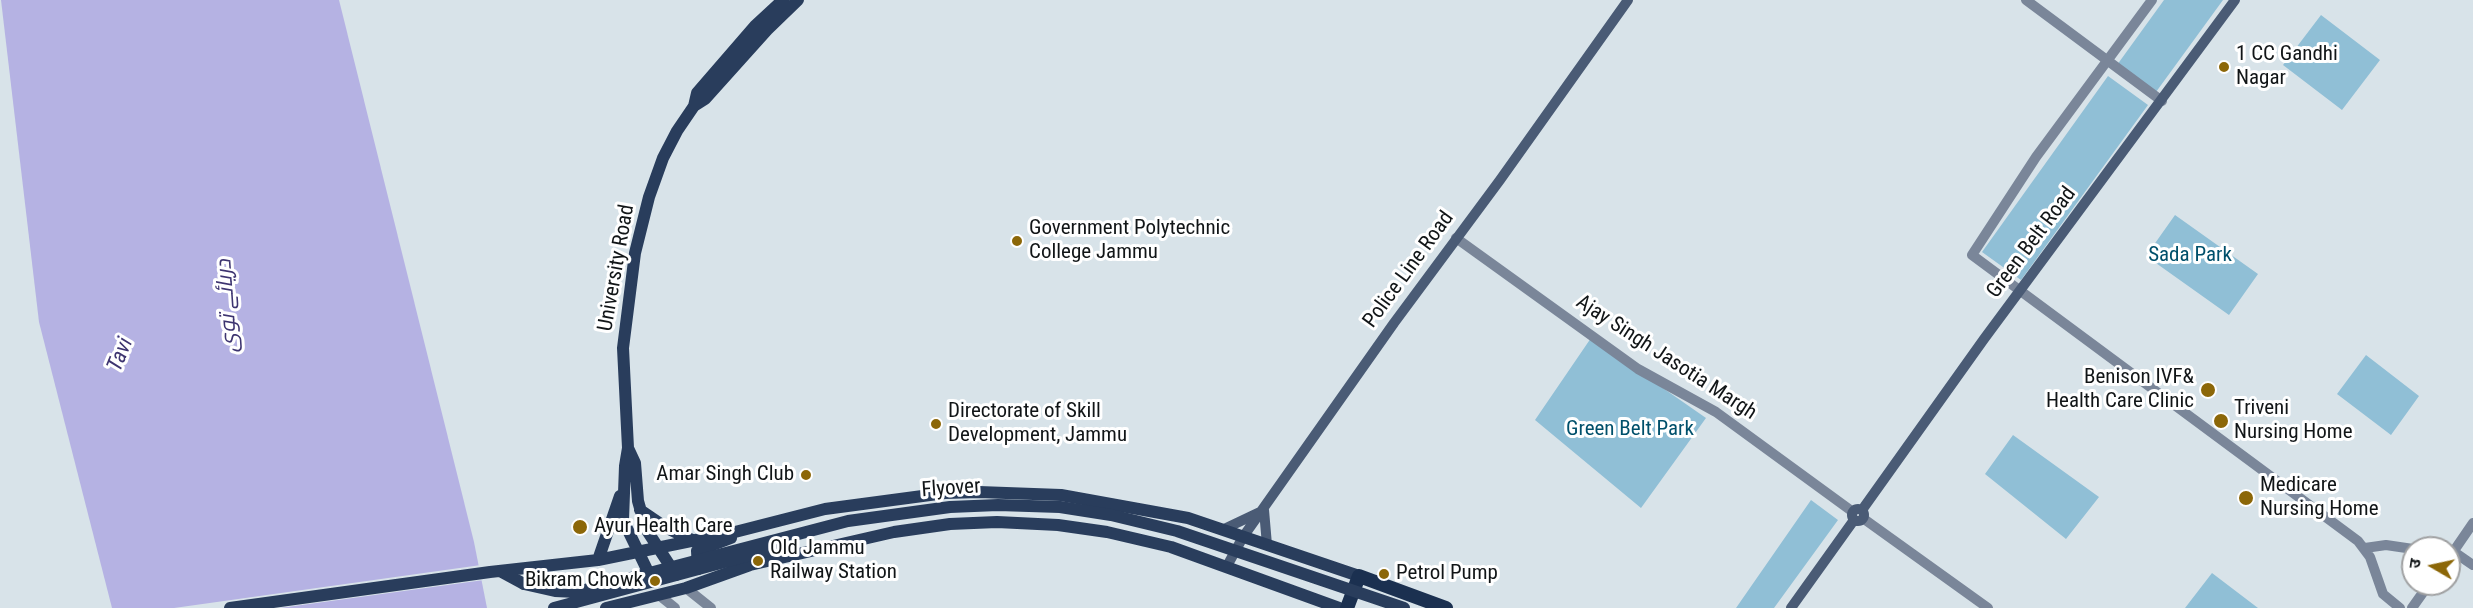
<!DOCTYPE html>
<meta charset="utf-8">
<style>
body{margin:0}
#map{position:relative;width:2473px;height:608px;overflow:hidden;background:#d8e3e9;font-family:"Roboto Condensed","Noto Sans Devanagari",sans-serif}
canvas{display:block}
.north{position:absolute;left:2401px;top:536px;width:60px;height:60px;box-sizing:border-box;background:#fff;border:2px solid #a0a1a2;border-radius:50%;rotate:279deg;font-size:16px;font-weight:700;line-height:24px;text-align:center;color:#111517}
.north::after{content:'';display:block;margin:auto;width:21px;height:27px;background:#8c6708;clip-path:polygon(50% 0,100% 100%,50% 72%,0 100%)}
</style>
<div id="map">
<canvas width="2473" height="608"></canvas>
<div class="north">उ</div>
</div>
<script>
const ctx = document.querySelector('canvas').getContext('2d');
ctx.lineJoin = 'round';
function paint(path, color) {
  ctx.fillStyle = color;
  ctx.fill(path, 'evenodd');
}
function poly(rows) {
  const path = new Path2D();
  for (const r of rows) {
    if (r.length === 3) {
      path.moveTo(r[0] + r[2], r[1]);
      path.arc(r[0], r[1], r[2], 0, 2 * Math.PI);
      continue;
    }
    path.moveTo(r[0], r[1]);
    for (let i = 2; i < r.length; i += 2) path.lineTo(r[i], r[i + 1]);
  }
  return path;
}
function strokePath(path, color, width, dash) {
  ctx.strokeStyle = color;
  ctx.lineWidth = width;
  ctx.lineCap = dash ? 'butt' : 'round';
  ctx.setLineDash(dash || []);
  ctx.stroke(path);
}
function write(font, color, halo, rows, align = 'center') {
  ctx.font = font + ' "Roboto Condensed",Cairo,sans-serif';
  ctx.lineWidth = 6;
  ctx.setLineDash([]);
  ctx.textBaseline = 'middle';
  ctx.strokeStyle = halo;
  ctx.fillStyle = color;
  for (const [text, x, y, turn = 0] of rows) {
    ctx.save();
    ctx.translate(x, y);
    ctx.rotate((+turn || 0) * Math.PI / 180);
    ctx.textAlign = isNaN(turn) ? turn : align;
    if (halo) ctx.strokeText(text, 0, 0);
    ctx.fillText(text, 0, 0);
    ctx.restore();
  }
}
paint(poly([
 [2164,0,2223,0,2156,92,2117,65],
 [2321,15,2380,60,2342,110,2283,65],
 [2108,76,2148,105,2021,280,1982,252],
 [2175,215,2258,274,2229,315,2146,256],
 [1591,338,1706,418,1641,508,1535,420],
 [2366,355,2419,396,2391,435,2337,394],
 [2013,435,2099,497,2066,539,1985,474],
 [1811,500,1838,520,1774,608,1736,608],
 [2212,573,2258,608,2185,608]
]), '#90bfd6');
paint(poly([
 [1,0,339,0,474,542,487,608,112,608,39,322]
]), '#b5b2e3');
paint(poly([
 [481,565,484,580,280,608,174,608]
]), '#d8e3e9');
strokePath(poly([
 [2026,0,2162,101],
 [2152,0,2036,157,1972,255,2358,541,2370,557,2383,594,2400,608],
 [1456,238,1638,369,1716,412,1853,512],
 [1864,519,1988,608],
 [2365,548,2386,545,2413,549],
 [2454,552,2473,565],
 [2449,558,2473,523],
 [686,588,711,608],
 [659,595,675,608],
 [2412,608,2429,584]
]), '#7a8699', 10);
strokePath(poly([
 [1858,515,6],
 [1264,510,1267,545],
 [1862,510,1984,339,2235,0],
 [1222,530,1262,511],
 [1227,566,1243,537,1394,323,1500,180,1628,0],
 [1791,608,1854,520]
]), '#4a5b75', 10);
strokePath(poly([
 [694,106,705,99,767,30,798,0],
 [628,448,635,463,638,501,646,529,676,575],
 [640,510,665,527,694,541],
 [598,560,620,496],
 [698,569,697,551,731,538],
 [500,571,524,584],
 [653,582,623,520,625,466,628,448,623,348,635,253,649,197,663,158,677,131,694,106,697,93,755,26,783,0],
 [230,608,490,572,598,560,735,532,825,509,945,493,979,492,1061,495,1188,518,1359,576],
 [606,608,686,588,750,565,894,532,950,524,997,522,1058,525,1107,532,1171,547,1339,608]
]), '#293d5c', 12);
strokePath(poly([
 [1347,608,1359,576,1446,608]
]), '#1b3050', 14);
strokePath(poly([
 [524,584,555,591,577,592,848,521,950,507,998,505,1060,507,1111,515,1177,531,1404,608],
 [554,608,780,547]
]), '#293d5c', 12);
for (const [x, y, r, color] of [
 [2224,67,6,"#8c6708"],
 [1017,241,6,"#8c6708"],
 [2208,390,8,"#8c6708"],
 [2221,421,8,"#8c6708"],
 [936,424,6,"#8c6708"],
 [806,475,6,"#8c6708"],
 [2246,498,8,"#8c6708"],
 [580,527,8,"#8c6708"],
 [758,561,6,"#8c6708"],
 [1384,574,6,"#8c6708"],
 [655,581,6,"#8c6708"]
]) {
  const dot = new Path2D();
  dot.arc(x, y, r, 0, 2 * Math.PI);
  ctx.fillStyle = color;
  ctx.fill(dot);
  strokePath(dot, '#fff', 2);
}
write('21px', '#111517', '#fff', [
 ["1 CC Gandhi",2236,55],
 ["Nagar",2236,79],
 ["Government Polytechnic",1029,229],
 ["College Jammu",1029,253],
 ["Benison IVF&",2194,378,"right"],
 ["Health Care Clinic",2194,402,"right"],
 ["Triveni",2234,409],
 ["Nursing Home",2234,433],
 ["Directorate of Skill",948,412],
 ["Development, Jammu",948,436],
 ["Amar Singh Club",794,475,"right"],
 ["Medicare",2260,486],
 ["Nursing Home",2260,510],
 ["Ayur Health Care",594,527],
 ["Old Jammu",770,549],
 ["Railway Station",770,573],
 ["Petrol Pump",1396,574],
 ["Bikram Chowk",643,581,"right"]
], 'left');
write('21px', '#111517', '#fff', [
 ["Green Belt Road",2032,243,-53],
 ["University Road",617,268,-80],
 ["Police Line Road",1409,270,-54],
 ["Ajay Singh Jasotia Margh",1666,358,33],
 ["Flyover",951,489,-4]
]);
write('21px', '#00506b', '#fff', [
 ["Sada Park",2190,256],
 ["Green Belt Park",1630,430]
]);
write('italic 22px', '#3d3470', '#fff', [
 ["دریائے توی",228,306,-94],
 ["Tavi",121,355,-68]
]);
</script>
